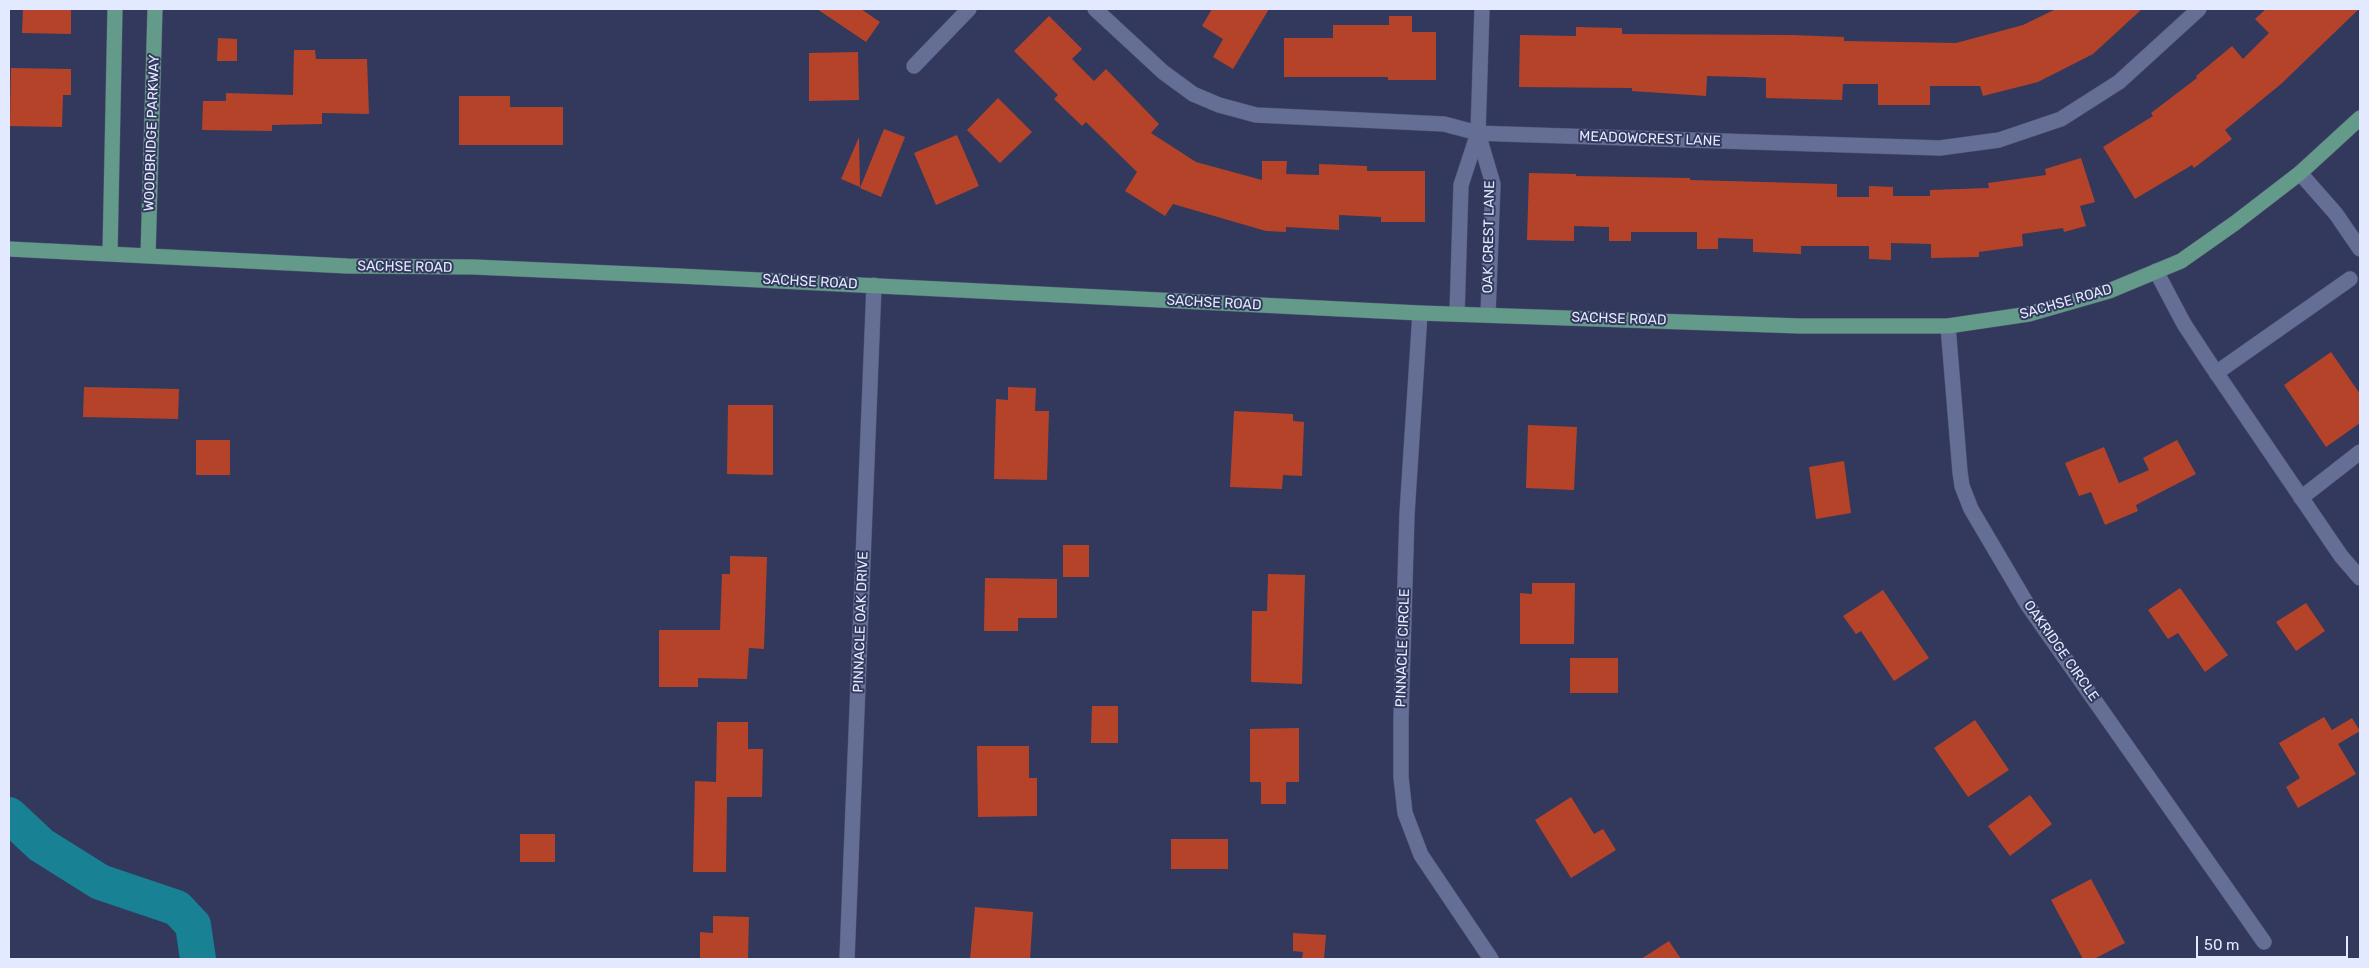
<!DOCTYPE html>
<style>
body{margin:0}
#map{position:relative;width:2369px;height:968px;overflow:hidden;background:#32395c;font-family:Rubik,sans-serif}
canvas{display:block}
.frame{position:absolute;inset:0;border:10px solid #e3e9ff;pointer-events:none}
.scale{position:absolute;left:2196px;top:936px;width:152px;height:22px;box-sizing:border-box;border:2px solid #e3e9ff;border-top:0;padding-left:6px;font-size:15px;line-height:18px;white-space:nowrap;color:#e3e9ff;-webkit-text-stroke:4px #32395c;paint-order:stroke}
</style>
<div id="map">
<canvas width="2369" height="968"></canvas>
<div class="frame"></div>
<div class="scale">50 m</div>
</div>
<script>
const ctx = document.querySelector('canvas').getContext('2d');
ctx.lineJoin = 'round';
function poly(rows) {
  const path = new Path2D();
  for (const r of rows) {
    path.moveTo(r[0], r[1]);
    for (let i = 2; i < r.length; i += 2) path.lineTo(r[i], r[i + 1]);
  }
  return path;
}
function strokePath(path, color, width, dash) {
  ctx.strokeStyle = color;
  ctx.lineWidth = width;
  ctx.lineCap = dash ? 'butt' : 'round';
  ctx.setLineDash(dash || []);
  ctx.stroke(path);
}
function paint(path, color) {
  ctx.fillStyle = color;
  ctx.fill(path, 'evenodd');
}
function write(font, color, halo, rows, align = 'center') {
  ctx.font = font + ' Rubik,sans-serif';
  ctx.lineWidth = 4;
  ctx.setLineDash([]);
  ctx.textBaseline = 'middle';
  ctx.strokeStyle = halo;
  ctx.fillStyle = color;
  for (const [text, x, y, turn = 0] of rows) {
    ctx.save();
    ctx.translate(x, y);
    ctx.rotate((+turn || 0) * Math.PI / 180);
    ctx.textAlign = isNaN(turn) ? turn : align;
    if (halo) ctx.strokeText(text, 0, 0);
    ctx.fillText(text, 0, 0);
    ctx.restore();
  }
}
strokePath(poly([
 [9,815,41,845,100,882,177,908,193,925,198,959]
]), '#188194', 36);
paint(poly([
 [23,9,71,9,71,34,22,33],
 [817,9,861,9,880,22,866,42],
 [1212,9,1269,9,1233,69,1213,57,1223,39,1202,26],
 [2056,9,2142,9,2093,54,2038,82,1983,96,1980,86,1930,86,1930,105,1878,105,1878,84,1843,84,1842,100,1766,98,1766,78,1744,77,1707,76,1706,96,1632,91,1632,88,1519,87,1520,35,1576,36,1576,27,1622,28,1622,34,1792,35,1844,37,1844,41,1956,43,2023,25],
 [2266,9,2359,9,2281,84,2225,130,2232,139,2194,168,2192,165,2135,199,2103,147,2153,116,2151,113,2197,78,2196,76,2232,46,2243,59,2269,33,2255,19],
 [1049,16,1082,49,1072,59,1094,81,1106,69,1159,124,1151,133,1196,162,1262,180,1262,161,1287,161,1286,174,1319,175,1319,164,1367,166,1367,171,1425,171,1425,222,1381,222,1381,217,1339,215,1339,230,1286,227,1286,232,1266,231,1173,204,1165,216,1125,191,1137,172,1086,122,1082,126,1054,99,1058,95,1014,51],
 [1389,16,1412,16,1412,32,1436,32,1436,80,1388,80,1388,77,1284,77,1284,38,1333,38,1333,25,1389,25],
 [218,38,237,39,237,61,217,61],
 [294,50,315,50,316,59,367,59,369,114,322,113,322,124,272,125,272,131,202,130,203,101,226,101,226,93,293,95],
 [858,52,859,100,809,101,809,53],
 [11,68,71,69,71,95,63,95,62,127,10,126],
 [459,96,510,96,510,107,563,107,563,145,459,145],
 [998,98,1032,132,1000,163,967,130],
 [884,129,905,137,881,197,860,188],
 [957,135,979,186,936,205,914,153],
 [859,137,860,187,841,179],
 [2081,158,2095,202,2080,206,2086,226,2064,232,2063,228,2022,234,2023,246,1979,252,1979,257,1931,258,1931,244,1891,243,1891,260,1869,259,1869,246,1801,246,1801,254,1753,252,1753,239,1718,238,1718,249,1697,249,1697,232,1631,232,1631,241,1609,241,1609,227,1574,226,1574,241,1527,240,1529,173,1576,174,1576,176,1690,178,1690,180,1837,184,1837,197,1869,197,1869,186,1893,187,1893,196,1930,196,1930,190,1989,188,1988,183,2046,175,2045,169],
 [2331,352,2360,394,2360,423,2326,447,2284,385],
 [84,387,179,389,178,419,83,417],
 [1008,387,1036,388,1035,411,1049,411,1047,480,994,479,996,399,1008,400],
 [728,405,773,405,773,475,727,474],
 [1234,411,1293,414,1293,421,1304,422,1302,476,1283,475,1282,489,1230,487],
 [1528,425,1577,427,1574,490,1526,488],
 [196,440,230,440,230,475,196,475],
 [2177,440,2196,474,2136,505,2138,511,2105,525,2091,492,2079,496,2065,463,2104,447,2119,483,2149,470,2143,458],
 [1844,461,1851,513,1816,519,1809,467],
 [1063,545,1089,545,1089,577,1063,577],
 [730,556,767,557,764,649,749,648,747,679,698,678,698,687,659,687,659,630,720,630,722,574,730,574],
 [1268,574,1305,575,1302,684,1251,682,1252,611,1267,611],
 [985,578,1057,579,1057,618,1018,618,1018,631,984,631],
 [1532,583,1575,583,1574,644,1520,644,1520,593,1532,594],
 [2180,588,2228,655,2205,672,2178,633,2168,639,2148,610],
 [1883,590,1929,658,1894,681,1861,631,1856,634,1843,616],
 [2306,603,2325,631,2296,651,2276,622],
 [1570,658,1618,658,1618,693,1570,693],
 [1092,706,1118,706,1118,743,1091,743],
 [2324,717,2332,730,2352,718,2360,731,2338,744,2356,774,2298,808,2286,787,2300,778,2279,743],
 [1975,720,2009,770,1968,797,1934,748],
 [717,722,748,722,748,749,763,749,762,797,727,797,726,872,693,872,695,781,716,782],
 [1299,728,1299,782,1286,782,1286,804,1261,804,1261,782,1250,782,1250,729],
 [977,746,1029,746,1029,778,1037,778,1037,816,978,817],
 [2030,795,2052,824,2010,856,1988,826],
 [1571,797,1594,834,1603,829,1616,850,1571,878,1535,820],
 [520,834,555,834,555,862,520,862],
 [1171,839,1228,839,1228,869,1171,869],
 [2091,879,2125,943,2094,959,2083,959,2051,900],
 [975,907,1033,912,1030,959,970,959],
 [713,916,749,917,748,959,700,959,700,932,713,933],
 [1293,933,1326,935,1324,959,1302,959,1303,952,1293,951],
 [1669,941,1681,959,1641,959]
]), '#b5432a');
const minor = poly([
 [1095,9,1163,72,1193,94,1219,105,1256,115,1444,124,1478,133,1503,134,1940,148,1999,140,2061,119,2119,82,2199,9],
 [914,66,969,9],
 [1478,133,1493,184,1488,314],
 [2300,173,2336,214,2360,249],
 [2156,271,2184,324,2209,362,2341,556,2360,578],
 [1420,313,1407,514,1401,719,1401,777,1405,813,1421,855,1491,959],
 [1457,314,1461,185,1478,133,1482,9],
 [1948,326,1960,472,1962,486,1971,509,2027,604,2264,942],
 [2216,373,2350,279],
 [2301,498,2360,452],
 [847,959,874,285]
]);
const major = poly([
 [9,249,347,266,474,267,679,276,1420,313,1800,326,1948,326,2029,314,2109,291,2181,261,2235,223,2300,173,2360,118],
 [110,254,115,9],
 [148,256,155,9]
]);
strokePath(minor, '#4e5472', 16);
strokePath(major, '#4e5472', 16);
strokePath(minor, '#656e95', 15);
strokePath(major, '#649a89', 15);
write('14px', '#e3e9ff', '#32395c', [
 ["WOODBRIDGE PARKWAY",152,133,-88],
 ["MEADOWCREST LANE",1650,139,2],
 ["OAK CREST LANE",1489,237,-89],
 ["SACHSE ROAD",405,267,1],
 ["SACHSE ROAD",810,282,3],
 ["SACHSE ROAD",2066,302,-16],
 ["SACHSE ROAD",1214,303,3],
 ["SACHSE ROAD",1619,319,2],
 ["PINNACLE OAK DRIVE",861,622,-88],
 ["PINNACLE CIRCLE",1403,648,-88],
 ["OAKRIDGE CIRCLE",2061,651,55]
]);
</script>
